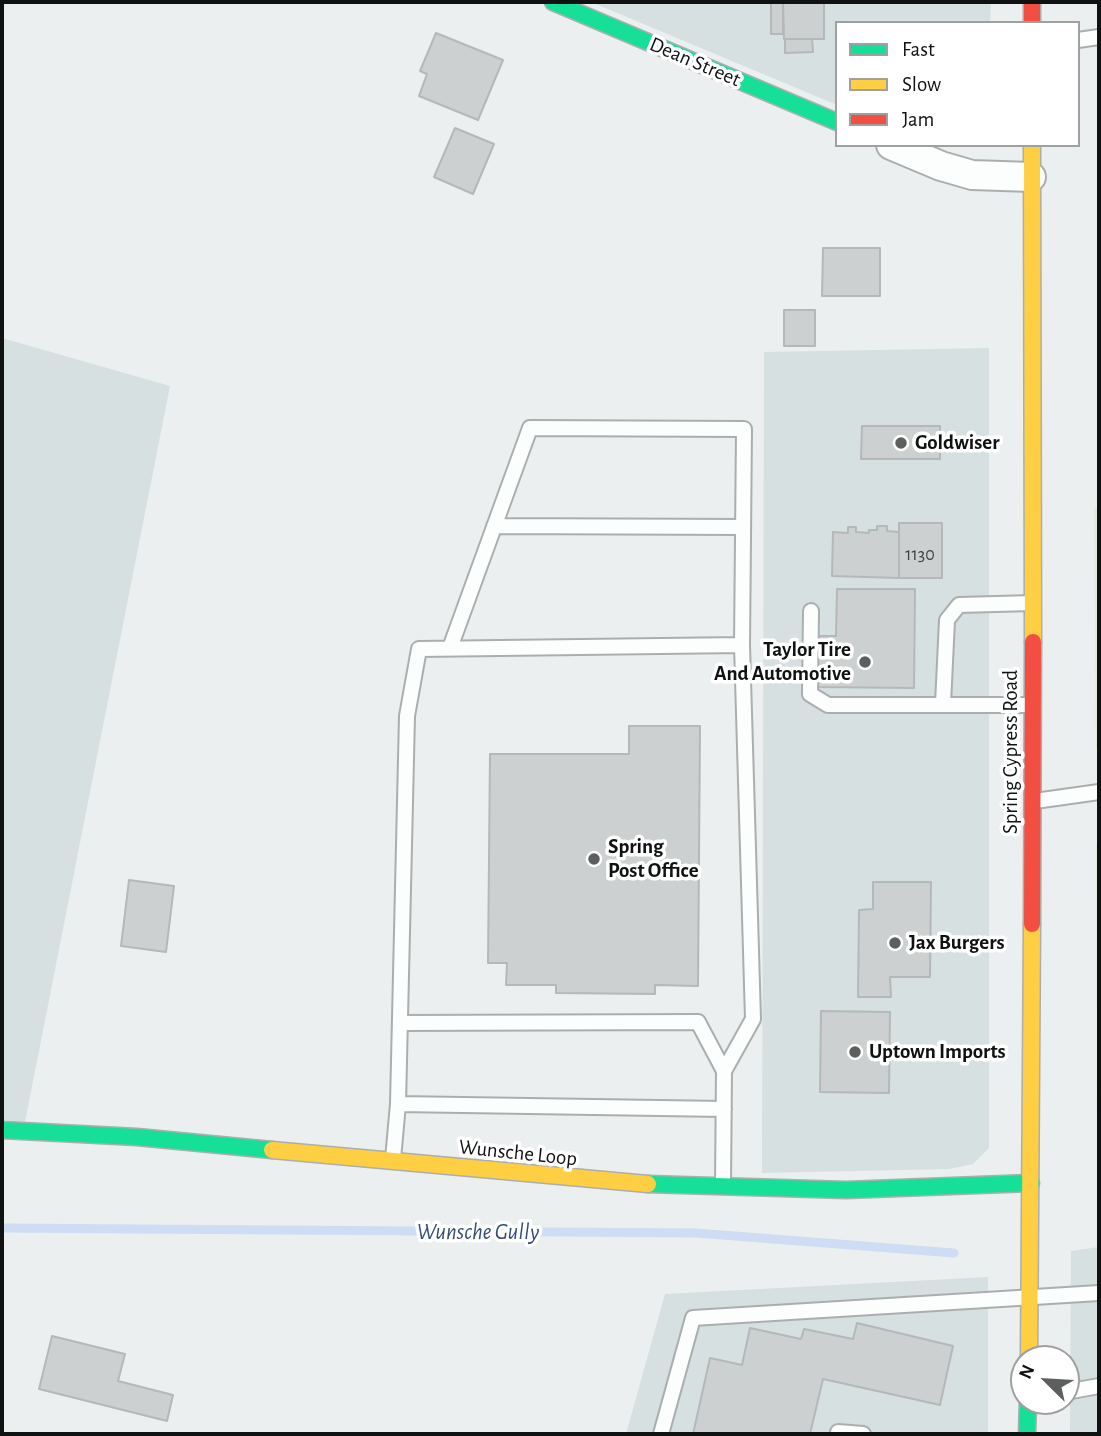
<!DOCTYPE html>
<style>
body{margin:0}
#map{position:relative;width:1101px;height:1436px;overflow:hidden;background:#ebefef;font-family:"Alegreya Sans",sans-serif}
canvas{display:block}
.frame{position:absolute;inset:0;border:4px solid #101212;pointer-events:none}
.legend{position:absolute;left:835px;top:21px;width:245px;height:126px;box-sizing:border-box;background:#fff;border:2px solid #9fa0a0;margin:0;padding:9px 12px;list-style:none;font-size:21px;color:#101212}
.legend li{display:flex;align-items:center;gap:14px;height:35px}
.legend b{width:35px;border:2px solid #9fa0a0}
.north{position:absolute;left:1010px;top:1345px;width:70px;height:70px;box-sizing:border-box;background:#fff;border:2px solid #9fa0a0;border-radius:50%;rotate:294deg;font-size:19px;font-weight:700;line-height:28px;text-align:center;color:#101212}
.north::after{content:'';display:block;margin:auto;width:24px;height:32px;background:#5d5f5f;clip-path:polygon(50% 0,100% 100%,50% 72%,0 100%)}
</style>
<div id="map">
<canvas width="1101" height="1436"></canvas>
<div class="frame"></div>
<ul class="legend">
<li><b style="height:9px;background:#16e098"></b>Fast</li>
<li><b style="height:9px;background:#ffcf43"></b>Slow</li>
<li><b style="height:9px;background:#f24e42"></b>Jam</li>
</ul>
<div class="north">N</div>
</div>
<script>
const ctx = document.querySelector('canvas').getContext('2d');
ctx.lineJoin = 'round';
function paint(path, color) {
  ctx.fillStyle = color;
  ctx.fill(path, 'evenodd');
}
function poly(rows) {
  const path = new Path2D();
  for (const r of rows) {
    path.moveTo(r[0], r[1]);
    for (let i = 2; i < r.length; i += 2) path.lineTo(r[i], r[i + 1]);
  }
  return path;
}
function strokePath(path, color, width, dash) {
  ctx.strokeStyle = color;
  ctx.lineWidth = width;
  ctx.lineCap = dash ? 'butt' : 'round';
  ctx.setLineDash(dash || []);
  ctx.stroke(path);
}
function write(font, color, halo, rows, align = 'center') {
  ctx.font = font + ' "Alegreya Sans",sans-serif';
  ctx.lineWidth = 7;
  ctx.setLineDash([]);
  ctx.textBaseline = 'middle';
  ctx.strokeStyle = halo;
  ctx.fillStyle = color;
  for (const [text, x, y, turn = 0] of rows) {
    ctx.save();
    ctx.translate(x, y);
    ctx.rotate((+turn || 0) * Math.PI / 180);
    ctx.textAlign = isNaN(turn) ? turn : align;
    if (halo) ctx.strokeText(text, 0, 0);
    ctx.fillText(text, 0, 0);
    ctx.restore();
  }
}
paint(poly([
 [591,2,991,2,990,23,837,23,837,105],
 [2,338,170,386,25,1122,2,1120],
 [989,348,989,1148,973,1164,949,1169,762,1173,764,352],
 [1099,1247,1099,1434,1070,1434,1071,1251],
 [988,1277,988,1434,626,1434,665,1294]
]), '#d6e0e0');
paint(poly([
 [1099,507,1099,749,1096,749,1094,508],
 [1096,845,1099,845,1097,1165]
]), '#e3eadd');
strokePath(poly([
 [2,1228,696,1233,954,1253]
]), '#ceddf4', 9);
const building = poly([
 [771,2,783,2,783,34,771,34,771,2],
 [783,2,824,2,824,39,784,39,783,2],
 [436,33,503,60,478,120,419,96,427,74,420,71,436,33],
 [785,39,812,39,813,52,785,53,785,39],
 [455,128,494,144,473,194,434,177,455,128],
 [823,248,880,248,880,296,822,296,823,248],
 [784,310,815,310,815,346,784,346,784,310],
 [862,426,940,426,940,459,861,459,862,426],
 [899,523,942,523,942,578,899,578,899,523],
 [877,526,887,526,887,531,899,532,899,578,832,576,833,532,848,533,848,527,856,527,856,532,869,533,869,530,877,530,877,526],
 [837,589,915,589,914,688,815,687,815,636,836,636,837,589],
 [629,726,700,726,698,986,655,985,655,994,556,993,556,985,506,985,507,963,488,963,490,754,629,754,629,726],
 [129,880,174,886,166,952,121,946,129,880],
 [873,882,931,882,930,977,890,977,891,997,858,997,859,910,873,909,873,882],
 [821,1011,890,1012,889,1093,820,1092,821,1011],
 [857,1323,953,1346,940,1405,823,1379,810,1434,693,1434,710,1358,742,1365,750,1328,801,1339,804,1329,853,1339,857,1323],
 [52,1336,125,1354,118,1381,173,1395,167,1421,39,1389,52,1336]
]);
paint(building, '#cdd0d0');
strokePath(building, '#b5b8b9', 2);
const lane = poly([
 [1078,40,1099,37],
 [494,526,743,527],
 [811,611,810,694,828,705,1031,705],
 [450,648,530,428,744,429,742,645],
 [943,704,947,620,959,605,1033,603],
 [1035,801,1099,792],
 [400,1023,698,1022,724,1071,723,1185],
 [398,1104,724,1109],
 [393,1159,398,1104,407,716,419,649,742,645,753,1019,724,1071],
 [1066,1392,1099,1386],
 [661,1434,693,1318,1099,1293],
 [838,1434,838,1432,863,1434]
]);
const street = poly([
 [891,145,941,166,972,175,1031,177]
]);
const fast = poly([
 [553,2,837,122],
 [2,1130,137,1137,272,1150],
 [648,1184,846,1190,1031,1183],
 [1027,1434,1028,1401]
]);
const slow = poly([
 [1032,145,1033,642],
 [272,1150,648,1184],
 [1029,1359,1032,924]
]);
const jam = poly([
 [1032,2,1032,23],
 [1032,924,1033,642]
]);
strokePath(lane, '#abaeae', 18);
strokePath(street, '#abaeae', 32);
strokePath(fast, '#abaeae', 19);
strokePath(slow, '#abaeae', 19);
strokePath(jam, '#abaeae', 19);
strokePath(lane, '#fcfdfd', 14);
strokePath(street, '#fcfdfd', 28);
strokePath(fast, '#16e098', 16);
strokePath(slow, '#ffcf43', 16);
strokePath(jam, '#f24e42', 16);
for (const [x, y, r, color] of [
 [901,443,7,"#5d5f5f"],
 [865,662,7,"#5d5f5f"],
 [594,859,7,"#5d5f5f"],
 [895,943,7,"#5d5f5f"],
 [855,1052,7,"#5d5f5f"]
]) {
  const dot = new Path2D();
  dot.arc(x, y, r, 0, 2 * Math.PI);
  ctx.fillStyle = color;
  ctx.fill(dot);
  strokePath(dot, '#fff', 2.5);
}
write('18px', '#3f4242', null, [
 ["1130",920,555]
]);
write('21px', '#101212', '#fff', [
 ["Dean Street",695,62,23],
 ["Spring Cypress Road",1011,752,-90],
 ["Wunsche Loop",518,1153,6]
]);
write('bold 21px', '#101212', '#fff', [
 ["Goldwiser",915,443],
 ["Taylor Tire",851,650,"right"],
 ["And Automotive",851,674,"right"],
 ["Spring",608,847],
 ["Post Office",608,871],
 ["Jax Burgers",909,943],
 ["Uptown Imports",869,1052]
], 'left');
write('italic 23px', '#344c78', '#fff', [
 ["Wunsche Gully",478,1232]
]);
</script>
